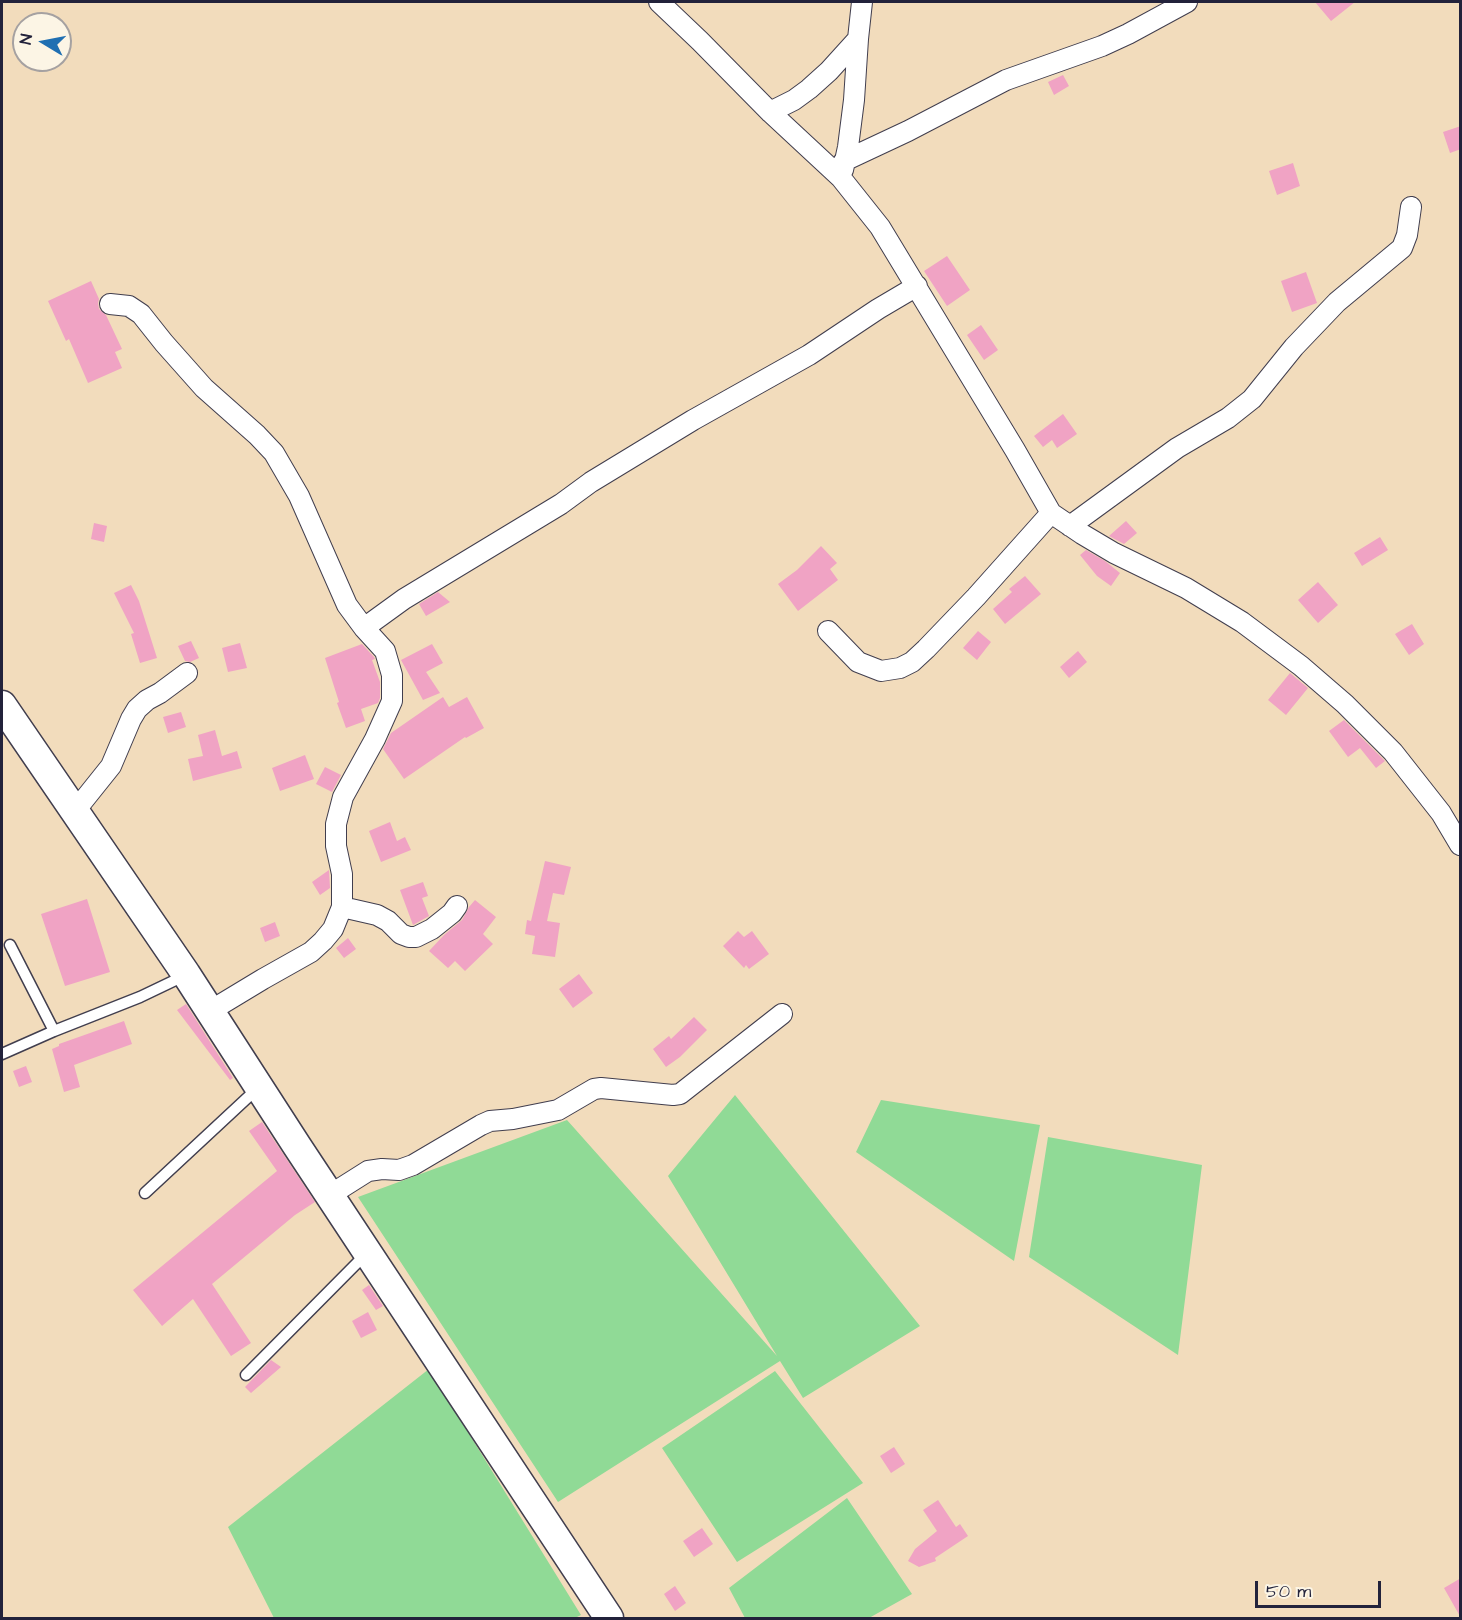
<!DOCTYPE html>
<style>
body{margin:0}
#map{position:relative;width:1462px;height:1620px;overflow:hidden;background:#f2dcbc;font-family:"Architects Daughter",sans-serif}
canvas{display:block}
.frame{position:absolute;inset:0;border:3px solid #22223b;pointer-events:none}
.north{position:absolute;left:12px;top:12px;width:60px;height:60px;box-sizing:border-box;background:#fcf5e5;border:2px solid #a5a1a1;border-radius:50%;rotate:280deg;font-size:16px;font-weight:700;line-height:24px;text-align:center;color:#22223b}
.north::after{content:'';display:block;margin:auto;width:21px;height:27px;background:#1f6fb2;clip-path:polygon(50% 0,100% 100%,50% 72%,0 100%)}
.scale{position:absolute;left:1255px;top:1581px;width:126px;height:27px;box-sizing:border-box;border:3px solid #22223b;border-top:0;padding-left:8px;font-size:18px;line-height:21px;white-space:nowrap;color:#22223b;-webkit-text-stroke:4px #fcf5e5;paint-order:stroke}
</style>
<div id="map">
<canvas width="1462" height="1620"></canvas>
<div class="frame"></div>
<div class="north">N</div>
<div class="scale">50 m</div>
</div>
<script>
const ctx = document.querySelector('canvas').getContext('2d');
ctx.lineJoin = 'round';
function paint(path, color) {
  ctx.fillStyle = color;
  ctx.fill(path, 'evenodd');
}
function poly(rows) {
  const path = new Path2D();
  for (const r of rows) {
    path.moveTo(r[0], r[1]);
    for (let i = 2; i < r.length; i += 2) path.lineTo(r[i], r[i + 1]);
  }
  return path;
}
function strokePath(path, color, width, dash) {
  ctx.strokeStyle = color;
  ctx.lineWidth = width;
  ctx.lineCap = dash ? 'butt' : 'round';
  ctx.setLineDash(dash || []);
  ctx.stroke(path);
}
paint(poly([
 [735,1095,920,1326,803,1398,780,1361,558,1502,358,1197,567,1120,777,1356,668,1176],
 [881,1100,1040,1125,1014,1261,856,1152],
 [1048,1137,1202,1165,1178,1355,1029,1257],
 [429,1369,581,1615,575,1618,274,1618,228,1527],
 [775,1371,863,1483,737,1562,662,1448],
 [847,1498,912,1594,869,1618,745,1618,729,1588]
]), '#90da96');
paint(poly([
 [1315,2,1355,2,1331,21],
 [1063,75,1069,86,1054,95,1048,82],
 [1461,126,1461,149,1450,153,1443,132],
 [1293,163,1300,186,1277,195,1269,171],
 [947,256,970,290,947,306,924,271],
 [1306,272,1317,303,1292,312,1281,281],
 [91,281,99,299,98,303,99,309,106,315,122,349,115,352,122,368,88,383,69,339,66,341,48,301],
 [981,325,998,350,984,360,967,335],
 [1063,414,1077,434,1057,448,1052,440,1043,447,1034,436],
 [1126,521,1137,533,1124,544,1109,536],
 [94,523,107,526,104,542,91,539],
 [1380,537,1388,550,1362,566,1354,553],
 [821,546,837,563,830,569,838,580,798,611,778,584,797,570],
 [1086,550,1105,561,1120,573,1111,586,1097,576,1080,555],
 [1025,576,1041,594,1005,624,993,609,1012,592,1009,589],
 [1318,582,1338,605,1318,623,1298,600],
 [131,585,139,601,157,658,140,663,131,634,134,633,114,593],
 [438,592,450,602,426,616,419,604],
 [1412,624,1424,644,1409,655,1395,634],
 [978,631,991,642,977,660,963,648],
 [191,641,199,658,190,662,185,661,178,646],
 [240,643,247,668,228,672,222,648],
 [362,644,374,657,375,659,372,660,380,682,380,698,378,703,361,709,365,721,346,728,337,703,339,702,325,658],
 [432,644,443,663,426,672,440,693,423,700,401,660],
 [1078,651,1087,662,1069,678,1060,667],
 [1290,673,1308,688,1286,715,1268,700],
 [443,697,449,707,467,697,484,728,466,738,465,737,404,779,383,749,391,733],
 [181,712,186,727,168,733,163,717],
 [1344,720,1385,761,1376,768,1360,748,1348,757,1329,731],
 [215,730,222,756,237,751,242,768,193,781,188,759,203,756,198,735],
 [305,755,314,779,280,791,272,768],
 [325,767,341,775,332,792,316,784],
 [390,822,397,841,405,837,411,850,381,862,369,831],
 [545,861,571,867,564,895,553,893,547,921,560,923,555,957,532,954,535,936,525,934,527,920,531,921],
 [329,870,330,888,320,895,312,882],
 [423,882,428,896,422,898,429,916,413,925,400,890],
 [87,899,110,972,65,986,41,914],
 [475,900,496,917,483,934,493,944,465,971,455,961,448,968,429,951,444,935,462,920,469,907],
 [275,922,280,936,265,942,260,928],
 [738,931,744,937,752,931,769,954,749,969,746,965,744,968,723,946],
 [348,938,356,949,344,958,336,948],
 [579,974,593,993,573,1008,559,989],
 [186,1004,233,1078,230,1080,177,1010],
 [694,1017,707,1030,680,1057,666,1067,653,1049,669,1036,671,1039],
 [124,1021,132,1044,74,1065,80,1087,64,1092,52,1049,59,1046,59,1044],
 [26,1066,32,1082,19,1087,13,1071],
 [262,1122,315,1202,295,1215,212,1284,251,1343,231,1356,193,1299,162,1326,133,1290,277,1171,249,1131],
 [369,1285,383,1306,376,1310,362,1290],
 [368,1312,377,1330,361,1338,352,1321],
 [271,1360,281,1367,251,1393,245,1387],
 [894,1447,905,1464,891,1473,880,1456],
 [938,1500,956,1527,960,1524,968,1536,935,1558,936,1561,919,1567,908,1561,915,1549,937,1531,923,1510],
 [702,1528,713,1544,694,1557,683,1541],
 [1461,1578,1461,1618,1444,1588],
 [675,1586,686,1603,675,1611,664,1594]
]), '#f0a3c4');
const lane = poly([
 [10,945,54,1031],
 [2,1054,54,1031,140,997,186,975],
 [145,1193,259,1087],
 [246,1375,366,1254]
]);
const street = poly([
 [659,2,700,41,770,112,841,178,880,227,1015,450,1051,513,1082,534,1114,553,1186,588,1242,622,1301,666,1345,704,1393,752,1441,813,1460,845],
 [770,112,794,100,809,89,829,71,858,39,862,2],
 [844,161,908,131,1006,80,1102,46,1128,34,1187,2],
 [843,170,848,147,854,100,858,39],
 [110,304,129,306,141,314,164,343,204,388,257,435,274,453,299,496,347,605,364,628,385,651,392,675,392,701,375,739,343,797,336,824,336,846,342,874,342,907,333,929,323,941,311,952,263,979,210,1011],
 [1070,526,1177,448,1228,418,1252,399,1294,347,1337,302,1402,248,1407,235,1411,207],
 [364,628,404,599,561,504,591,482,693,420,809,355,878,309,917,286],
 [828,631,858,662,881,671,900,668,912,662,926,649,976,597,1051,513],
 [75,811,111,766,131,719,137,709,147,700,160,693,187,673],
 [342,907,377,915,388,921,401,934,409,937,416,937,432,929,452,913,457,906],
 [330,1195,368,1171,382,1169,399,1170,413,1165,481,1125,490,1121,513,1119,558,1110,594,1089,601,1088,673,1095,680,1094,782,1014]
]);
const secondary = poly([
 [2,705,186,974,297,1146,609,1618]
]);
strokePath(lane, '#413e4e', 13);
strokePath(street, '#413e4e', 22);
strokePath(secondary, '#413e4e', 31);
strokePath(lane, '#fff', 10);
strokePath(street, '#fff', 20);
strokePath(secondary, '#fff', 28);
</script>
